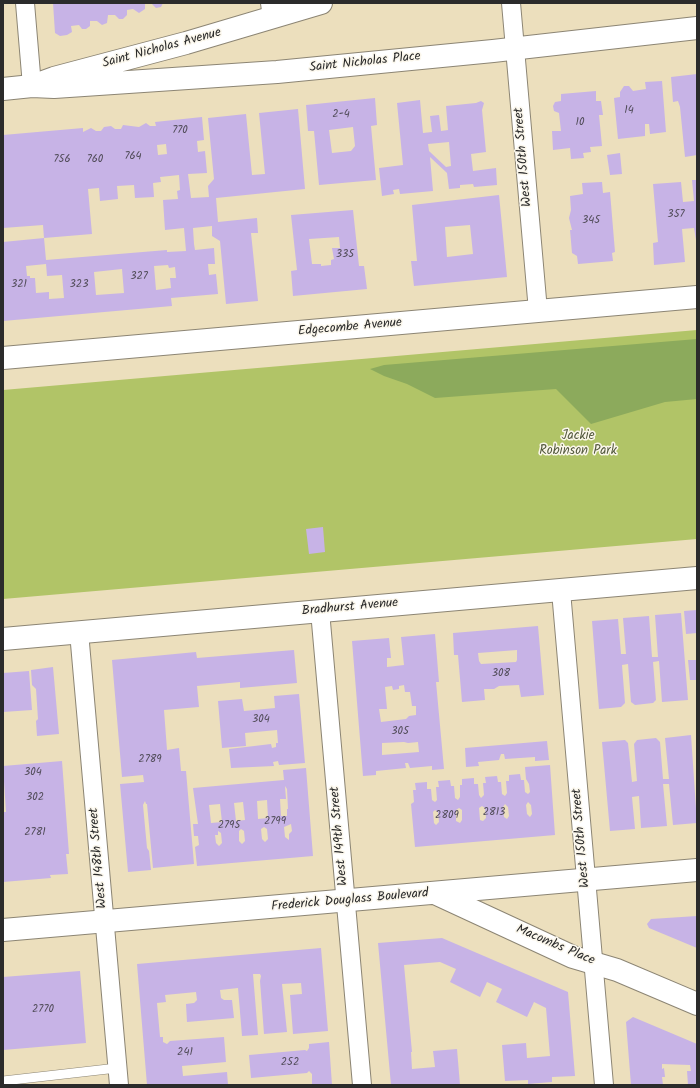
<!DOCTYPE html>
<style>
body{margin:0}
#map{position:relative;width:700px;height:1088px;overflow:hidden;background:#ecdfbd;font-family:Kalam,sans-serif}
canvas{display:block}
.frame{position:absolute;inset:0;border:4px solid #2b2b2b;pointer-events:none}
</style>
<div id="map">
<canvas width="700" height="1088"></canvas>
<div class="frame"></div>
</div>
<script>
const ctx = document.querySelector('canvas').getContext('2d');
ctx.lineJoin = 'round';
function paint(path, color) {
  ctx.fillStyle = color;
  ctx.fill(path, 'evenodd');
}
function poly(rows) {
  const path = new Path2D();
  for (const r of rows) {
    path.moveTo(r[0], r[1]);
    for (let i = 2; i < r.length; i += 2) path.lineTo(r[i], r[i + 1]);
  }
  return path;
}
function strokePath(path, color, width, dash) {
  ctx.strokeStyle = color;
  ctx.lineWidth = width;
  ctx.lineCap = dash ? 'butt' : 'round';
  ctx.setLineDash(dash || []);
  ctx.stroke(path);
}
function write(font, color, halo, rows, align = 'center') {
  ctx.font = font + ' Kalam,sans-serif';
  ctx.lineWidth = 3;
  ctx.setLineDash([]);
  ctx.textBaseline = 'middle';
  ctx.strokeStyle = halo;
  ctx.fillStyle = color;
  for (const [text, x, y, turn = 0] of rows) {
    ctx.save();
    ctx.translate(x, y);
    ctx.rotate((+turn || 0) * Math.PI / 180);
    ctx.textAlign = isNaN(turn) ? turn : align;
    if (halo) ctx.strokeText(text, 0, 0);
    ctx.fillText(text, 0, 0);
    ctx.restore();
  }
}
paint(poly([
 [697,330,697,539,3,599,3,390]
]), '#b1c467');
paint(poly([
 [697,339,697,399,665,402,591,424,556,389,435,398,407,384,384,376,370,369,384,365]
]), '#8caa5c');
paint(poly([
 [53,3,145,3,145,9,139,13,133,9,127,10,127,15,123,19,119,19,115,15,108,15,107,23,102,25,97,21,90,21,90,26,86,29,82,29,79,25,71,26,72,32,67,35,60,36,55,33],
 [151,3,163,3,161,7,156,8],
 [697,74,697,155,685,157,680,107,678,101,673,102,671,77],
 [662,81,666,132,650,134,649,124,645,124,645,136,618,139,614,98,620,97,620,92,624,86,629,86,633,91,646,89,645,82],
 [596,91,596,101,601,101,603,115,599,115,602,146,590,147,591,152,583,153,584,158,571,159,570,148,553,150,552,131,561,131,559,113,554,111,553,106,555,102,561,101,561,94],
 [375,98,377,125,371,126,376,180,319,185,314,131,308,131,306,105],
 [353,127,355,146,351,151,332,153,329,130],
 [420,100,423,133,432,132,430,116,439,115,441,131,448,130,446,106,476,103,481,101,484,103,482,110,486,152,471,154,473,171,496,168,497,185,474,187,473,184,460,185,460,188,449,189,447,173,430,157,433,191,400,194,399,189,393,190,394,194,382,196,379,168,403,165,397,103],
 [449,142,451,166,446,167,429,151,428,144],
 [298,109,305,189,216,198,218,222,257,218,258,233,251,233,258,301,226,304,220,241,212,236,212,226,193,228,194,244,195,250,214,248,215,264,208,264,209,275,216,274,218,294,171,298,172,306,3,321,3,242,44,238,46,260,167,250,167,252,186,251,184,228,165,230,163,200,178,199,177,191,180,190,179,175,160,177,161,182,153,183,154,197,135,198,134,185,117,186,118,199,100,201,99,188,88,189,92,234,44,238,43,225,3,228,3,135,83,128,83,132,91,128,96,131,101,131,104,127,111,126,115,129,121,129,123,125,139,127,146,123,150,126,156,126,155,122,202,117,204,140,197,141,198,152,205,151,207,173,188,174,191,198,209,197,208,186,214,179,208,118,246,114,252,175,265,174,259,113],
 [166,144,167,154,158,155,157,145],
 [46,264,47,276,62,275,64,298,49,299,49,292,36,293,35,278,30,278,30,276,27,276,26,266],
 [168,265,169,268,175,267,176,278,170,278,171,288,156,290,154,266],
 [122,269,124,293,96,295,94,272],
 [620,153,622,174,610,175,607,155],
 [692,180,697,180,697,246,694,228,682,229,685,262,654,265,653,243,658,242,653,184,681,182,683,202,694,201],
 [602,182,603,193,610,192,615,252,612,253,613,261,578,264,577,256,572,253,570,230,572,230,569,218,571,210,570,196,583,194,582,183],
 [499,195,507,277,414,286,411,261,417,261,412,205],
 [470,225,473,254,447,257,445,227],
 [353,210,359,266,364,266,367,289,293,296,291,271,297,270,291,215],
 [339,237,340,248,332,248,334,259,331,260,331,265,321,266,321,264,312,264,309,239],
 [323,527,325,552,309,554,306,529],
 [697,610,697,633,686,634,684,611],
 [681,613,688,700,662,702,659,661,653,662,656,700,653,703,635,705,631,702,628,664,622,665,625,703,621,707,599,709,592,621,618,619,621,654,626,654,623,618,649,616,652,657,658,657,655,615],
 [538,626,544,695,521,697,519,685,499,686,494,689,484,689,485,700,462,702,458,655,454,655,453,633],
 [517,650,517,660,516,662,481,664,479,661,478,653],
 [435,634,439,682,436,682,444,769,432,770,432,766,410,768,408,763,405,763,406,768,376,771,376,775,363,776,352,641,389,638,391,658,387,658,387,667,404,665,401,637],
 [404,685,405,692,410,692,412,706,416,706,416,715,409,716,406,719,381,722,379,709,387,709,385,687,392,686,393,690,399,689,399,686],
 [404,742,408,743,418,742,419,752,382,755,382,743],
 [294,650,297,683,240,688,240,682,197,686,199,707,164,710,167,750,179,748,181,771,186,771,194,864,153,868,147,804,146,804,145,801,143,805,147,848,149,851,151,870,128,872,120,784,144,782,143,775,122,777,112,660,196,652,197,658],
 [688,660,697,660,697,680,690,680],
 [53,667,59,734,37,736,36,721,38,719,36,689,32,685,31,670],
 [29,671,32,710,3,712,3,673],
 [299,694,305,763,279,765,278,761,273,762,274,766,231,768,229,749,271,744,272,748,276,747,276,743,278,743,277,730,245,733,246,746,222,748,218,701,242,699,244,711,275,708,274,696],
 [691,735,697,823,673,825,669,784,663,784,667,826,641,828,639,796,632,797,635,829,610,831,602,742,625,740,628,743,632,782,637,781,634,744,637,740,656,738,660,742,663,779,669,779,665,738],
 [547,741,549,760,535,761,535,757,505,759,504,754,501,754,499,760,478,762,479,766,466,767,465,748],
 [62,761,69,854,66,854,68,874,50,875,51,878,3,882,3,812,6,812,3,766],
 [550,765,555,835,415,847,411,804,414,802,413,790,416,790,415,783,427,782,427,789,431,789,432,800,435,802,437,800,436,787,439,787,438,781,450,780,451,786,454,786,455,798,458,800,460,797,460,785,462,785,462,779,474,778,474,784,478,784,479,795,481,798,484,795,483,783,486,783,485,777,497,776,498,782,501,782,502,794,505,796,507,793,506,781,509,781,509,775,520,774,521,780,524,780,525,792,528,794,530,792,529,784,526,779,525,767],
 [528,802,531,805,532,814,530,817,527,814,526,805],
 [505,804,508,807,509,816,507,819,504,817,503,807],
 [482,806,485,808,486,818,483,821,480,820,479,808],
 [459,808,462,810,462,820,460,823,456,821,456,810],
 [435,810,438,812,439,822,436,825,434,823,433,812],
 [306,768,313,856,197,866,195,847,199,845,198,836,194,836,193,824,198,824,193,788,284,780,283,770],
 [285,786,287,789,288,809,287,809,287,816,281,816,280,799,286,799],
 [267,800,268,818,258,819,257,801],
 [243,802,245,820,236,821,234,803],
 [220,804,222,822,211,823,209,805],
 [291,824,292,831,289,834,289,840,285,837,284,827],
 [264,827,267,829,268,839,265,842,262,839,261,829],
 [241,829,244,831,245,841,242,844,239,841,239,831],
 [218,831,221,833,222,843,219,846,216,843,215,835,218,835],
 [697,916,697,948,649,928,647,924,651,919],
 [442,938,568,992,575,1076,552,1077,552,1082,528,1084,528,1080,505,1081,502,1045,526,1043,527,1058,550,1056,546,1008,534,1002,527,1017,496,1002,502,989,487,982,480,997,450,982,456,969,440,962,404,965,412,1052,411,1052,412,1069,435,1067,433,1051,457,1049,460,1085,391,1085,378,943],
 [321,948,328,1031,293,1034,290,995,302,994,301,983,282,984,287,1032,264,1034,260,981,261,976,260,974,253,974,258,1035,242,1036,238,988,220,990,221,998,224,1000,232,1000,234,1018,187,1022,186,1004,194,1003,197,1000,196,992,165,995,166,1002,157,1003,160,1037,163,1037,163,1042,167,1044,170,1041,224,1037,226,1062,182,1066,183,1076,227,1072,228,1085,147,1085,137,964],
 [80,971,86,1043,3,1050,3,977],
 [633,1017,697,1044,697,1085,688,1085,687,1071,691,1071,690,1065,662,1064,662,1069,664,1068,665,1077,662,1077,663,1085,631,1085,626,1022],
 [329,1042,332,1085,312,1085,312,1074,309,1071,307,1073,251,1078,249,1055,305,1050,307,1051,309,1048,309,1044]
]), '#c7b3e6');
const lane = poly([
 [3,1081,117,1068]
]);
const street = poly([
 [25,3,32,86],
 [270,3,272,18],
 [511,3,538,311],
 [561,591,604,1085],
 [320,611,362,1085],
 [79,632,119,1085]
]);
const secondary = poly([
 [32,86,54,87,277,72,493,51,697,28],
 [3,89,32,86,54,78,186,43,321,3],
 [3,358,697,297],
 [3,639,697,578],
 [437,894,573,957,617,970,697,1004],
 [3,930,697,870]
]);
strokePath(lane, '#8c8574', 10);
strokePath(street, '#8c8574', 20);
strokePath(secondary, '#8c8574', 24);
strokePath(lane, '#fff', 9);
strokePath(street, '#fff', 18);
strokePath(secondary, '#fff', 22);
write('11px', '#524d5a', null, [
 ["14",629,111],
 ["2-4",341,115],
 ["10",580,123],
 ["770",180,131],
 ["764",133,157],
 ["756",62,160],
 ["760",95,160],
 ["357",676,215],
 ["345",591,221],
 ["335",345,255],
 ["327",139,277],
 ["321",19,285],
 ["323",79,285],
 ["308",501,674],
 ["304",261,720],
 ["305",400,732],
 ["2789",150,760],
 ["304",33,773],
 ["302",35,798],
 ["2813",494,813],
 ["2809",447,816],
 ["2799",275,822],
 ["2795",229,826],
 ["2781",35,833],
 ["2770",43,1010],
 ["241",185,1053],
 ["252",290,1063]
]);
write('13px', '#2b2b2b', '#fbf7ec', [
 ["Saint Nicholas Avenue",162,49,-15],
 ["Saint Nicholas Place",365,63,-6],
 ["West 150th Street",524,157,-95],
 ["Edgecombe Avenue",350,328,-5],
 ["Bradhurst Avenue",350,608,-5],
 ["West 149th Street",340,836,-95],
 ["West 150th Street",582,838,-95],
 ["West 148th Street",99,858,-95],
 ["Frederick Douglass Boulevard",350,901,-5],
 ["Macombs Place",555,946,23]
]);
write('13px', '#53593d', '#fbf7ec', [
 ["Jackie",578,437],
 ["Robinson Park",578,452]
]);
</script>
